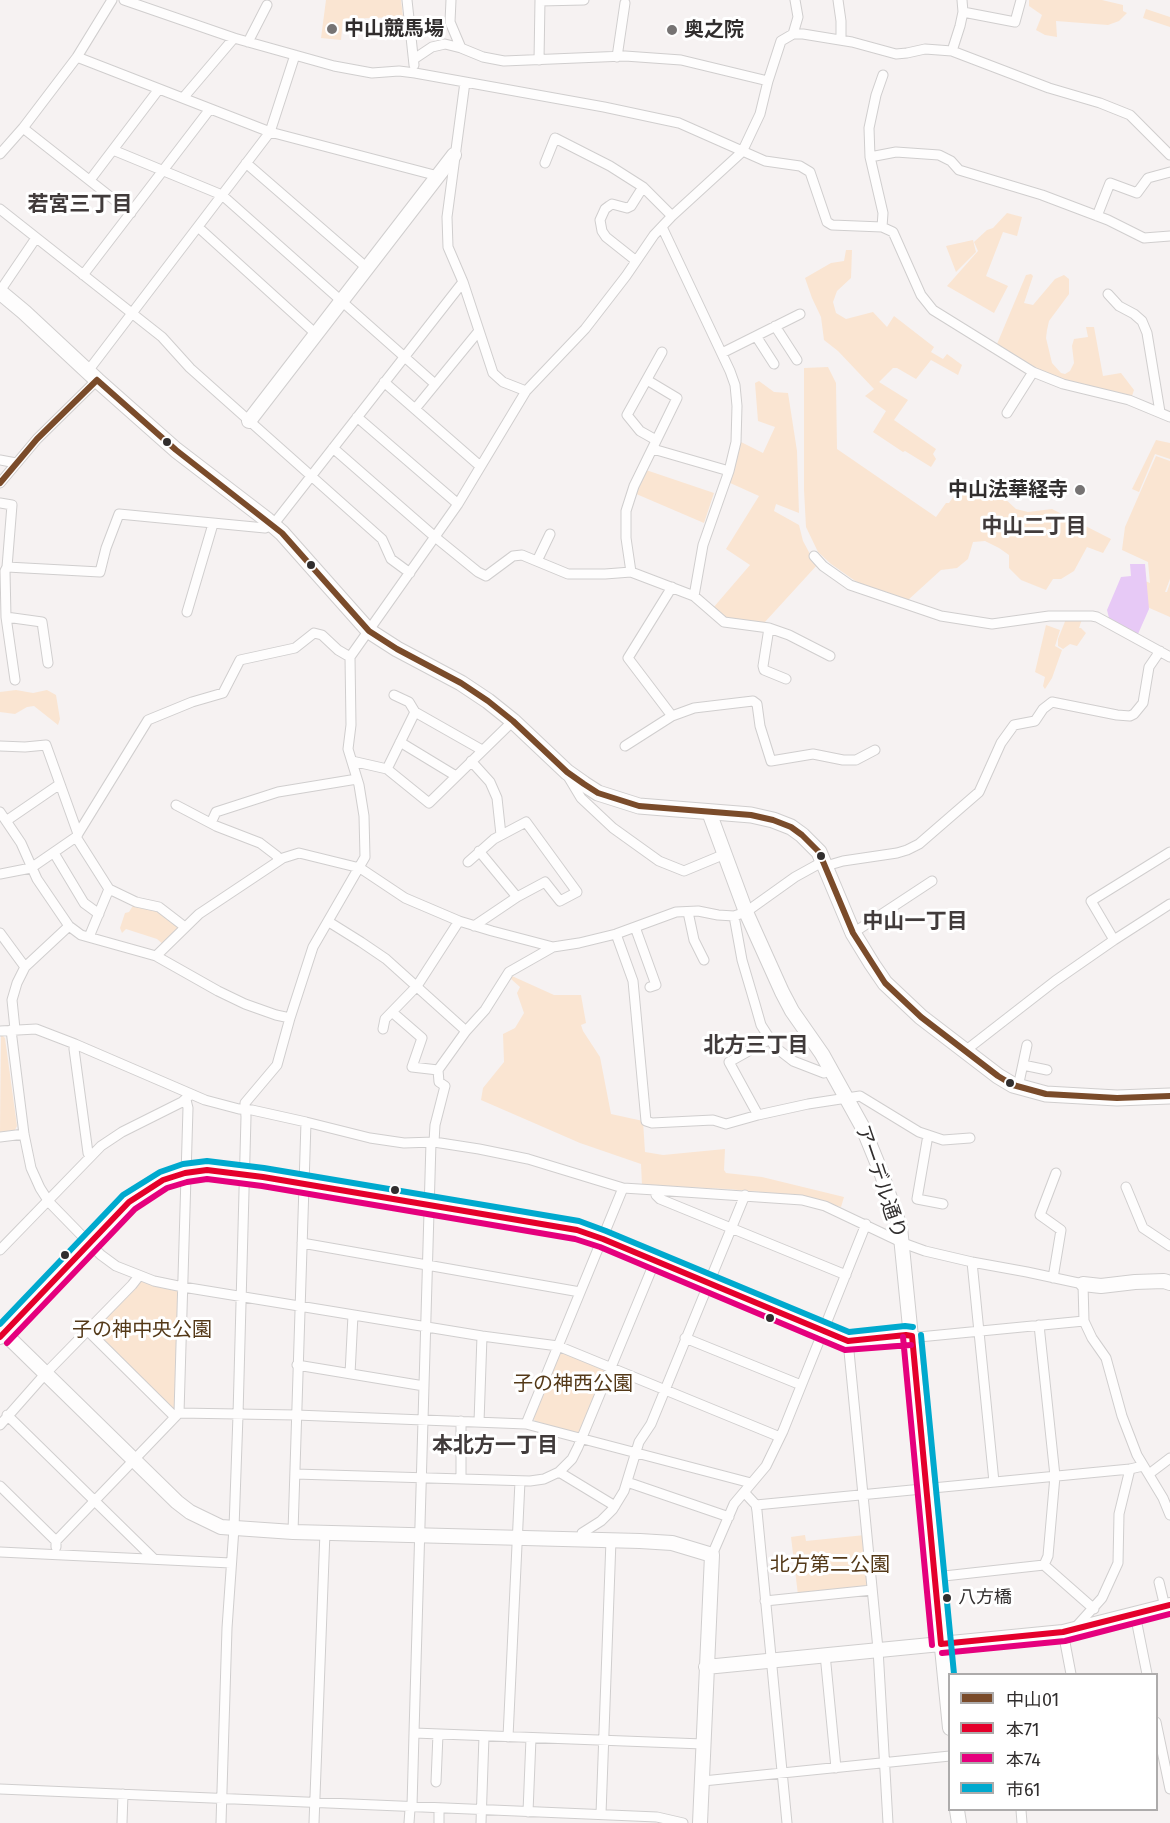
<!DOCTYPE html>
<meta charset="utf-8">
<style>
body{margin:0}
#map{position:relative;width:1170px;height:1823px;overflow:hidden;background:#f6f2f2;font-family:"Fira Sans","Noto Sans JP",sans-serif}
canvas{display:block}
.legend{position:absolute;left:948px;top:1673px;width:210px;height:138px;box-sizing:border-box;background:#fff;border:2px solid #adabab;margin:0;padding:8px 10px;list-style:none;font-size:18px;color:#312e2e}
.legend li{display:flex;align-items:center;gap:12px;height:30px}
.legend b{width:30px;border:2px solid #adabab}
</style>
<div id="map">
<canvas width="1170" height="1823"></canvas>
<ul class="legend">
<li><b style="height:8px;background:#7a4b2a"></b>中山01</li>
<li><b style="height:8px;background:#e4002b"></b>本71</li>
<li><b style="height:8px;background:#e5007d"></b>本74</li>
<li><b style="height:8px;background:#00a9ce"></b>市61</li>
</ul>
</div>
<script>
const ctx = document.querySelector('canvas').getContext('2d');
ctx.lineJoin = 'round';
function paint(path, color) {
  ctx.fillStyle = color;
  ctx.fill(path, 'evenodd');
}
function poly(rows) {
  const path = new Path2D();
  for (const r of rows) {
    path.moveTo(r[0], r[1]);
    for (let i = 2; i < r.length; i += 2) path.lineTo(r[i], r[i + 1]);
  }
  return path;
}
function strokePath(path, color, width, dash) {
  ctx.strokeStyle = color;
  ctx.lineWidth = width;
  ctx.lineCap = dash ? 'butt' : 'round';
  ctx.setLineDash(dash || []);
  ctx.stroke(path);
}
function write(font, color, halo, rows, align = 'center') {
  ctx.font = font + ' "Fira Sans","Noto Sans JP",sans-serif';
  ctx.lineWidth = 6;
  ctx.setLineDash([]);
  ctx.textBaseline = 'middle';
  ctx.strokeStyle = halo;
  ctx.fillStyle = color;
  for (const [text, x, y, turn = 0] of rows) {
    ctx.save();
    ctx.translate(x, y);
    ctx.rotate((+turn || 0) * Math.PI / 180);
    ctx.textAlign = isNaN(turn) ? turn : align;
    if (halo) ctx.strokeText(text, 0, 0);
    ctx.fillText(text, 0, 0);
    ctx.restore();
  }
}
paint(poly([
 [326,0,401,0,403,17,343,19,341,40,321,38],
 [1029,0,1102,0,1123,5,1123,11,1127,13,1119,21,1108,25,1056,21,1057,37,1045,35,1036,30,1042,15,1029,6],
 [1146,9,1170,17,1170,27,1143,18],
 [1007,213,1022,217,1017,236,1003,232,986,276,1008,286,994,313,947,286,978,251,974,242,987,230,993,228],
 [973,240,976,252,956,272,946,246],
 [846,250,852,250,851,278,837,291,833,302,836,313,846,319,873,312,887,327,894,316,934,347,931,352,943,359,947,354,962,365,958,375,931,360,916,379,897,368,893,368,879,382,908,400,894,420,936,449,933,454,936,459,931,467,905,451,903,452,873,432,886,411,865,396,874,389,838,351,824,340,821,317,812,298,805,278,831,263,844,261],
 [1031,274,1033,276,1024,303,1033,305,1055,279,1064,275,1069,279,1069,294,1049,321,1047,330,1046,338,1052,363,1061,373,1065,374,1070,371,1074,363,1072,346,1074,339,1088,337,1086,327,1094,327,1103,376,1121,373,1134,390,1132,396,1064,381,1034,367,997,344,1026,275],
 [828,367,836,383,837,449,936,517,946,503,949,503,962,484,982,488,990,485,1016,509,1028,512,1052,509,1111,539,1103,553,1087,547,1074,571,1061,579,1053,579,1046,590,1021,580,1009,568,1009,555,999,548,985,541,973,542,968,559,957,568,941,570,908,600,861,585,831,564,818,552,806,527,804,490,804,368],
 [759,381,774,392,788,393,797,451,799,513,776,504,774,511,799,525,803,541,810,554,818,564,764,623,726,620,713,608,750,565,726,549,759,496,728,482,739,441,763,453,775,427,758,421,755,383],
 [1156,440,1170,443,1170,459,1155,454,1139,492,1132,489],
 [1156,456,1170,461,1170,579,1165,592,1167,592,1170,583,1170,617,1138,603,1140,579,1150,583,1148,562,1122,550,1125,527],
 [646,470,714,493,704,523,634,493],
 [1066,619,1082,619,1079,628,1081,628,1086,633,1077,646,1070,644,1063,649,1058,646,1058,639],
 [1046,625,1060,630,1055,646,1062,650,1052,678,1045,689,1043,686,1045,677,1035,672],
 [16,690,33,693,47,690,56,695,60,719,58,725,34,706,27,707,15,714,0,712,0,692],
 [134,904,158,908,182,927,164,945,157,939,126,929,122,933,120,928,125,913,129,912],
 [512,976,554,995,581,995,586,1023,581,1025,583,1031,600,1057,611,1114,643,1121,645,1152,663,1155,725,1149,724,1170,726,1173,762,1177,844,1197,841,1207,784,1194,727,1189,642,1185,641,1164,580,1143,481,1100,483,1088,504,1062,503,1034,515,1028,524,1013,517,993,520,987,511,979],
 [1,1034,5,1038,17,1126,15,1130,0,1132],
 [139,1281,179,1290,175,1411,173,1413,96,1334,96,1329],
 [559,1349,606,1370,581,1431,575,1433,535,1421,533,1417],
 [805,1535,806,1541,865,1535,870,1588,798,1595,791,1537]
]), '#fae5d2');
paint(poly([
 [1130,564,1145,564,1149,609,1138,634,1109,618,1107,610,1121,577,1131,576]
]), '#e7c9f6');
const street = poly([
 [124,0,234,38,334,66,372,73,399,71,415,73,604,107,679,123,765,161,800,166,810,172,827,222,832,225,882,227,893,232,921,295,933,310,1033,372,1063,384,1129,400,1170,417],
 [407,0,414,65],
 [451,0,450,22,461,48],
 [838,0,841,21,841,40],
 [540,1,584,0],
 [963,12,1015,22,1021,0],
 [793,34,798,17,795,0],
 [248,42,267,5],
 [952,51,960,26,963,12,962,0],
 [77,57,270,132,438,176],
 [617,57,625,3],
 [414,59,432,47,445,44,461,48,483,57,504,61,625,56,681,60,768,81],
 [539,60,540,0],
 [465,82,447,217,448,247,463,282,493,373,503,382,526,391],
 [183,98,234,38],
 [23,128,131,213],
 [113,150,222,195,435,384],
 [0,154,23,128,77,57,112,0],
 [870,157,896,152,939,155,951,161,959,170,1042,195,1108,220,1144,238,1170,236],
 [246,163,367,268],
 [545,163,555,138,610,166,643,187,672,216],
 [90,180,159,89],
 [0,209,162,337,190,368,218,393,382,539,391,559,410,573],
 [1097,216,1110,183,1137,193,1148,178,1170,172],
 [198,227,316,334],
 [662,227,730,371,735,385,737,406,736,442,729,471,703,545,694,596],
 [882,227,883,213,870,157,869,128,876,95,883,75],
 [635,260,606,237,602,231,600,220,605,209,609,206,612,204,627,208,631,206,643,187],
 [83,275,210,109],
 [0,291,36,238],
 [1108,294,1119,306,1134,314,1142,321,1147,333,1160,412],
 [775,326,797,360],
 [756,336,774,364],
 [722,353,800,314],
 [88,371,270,132,295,55],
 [384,382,480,466],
 [415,409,478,332],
 [1007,413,1033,372],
 [357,417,458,504],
 [656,440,640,431,627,415,662,352],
 [333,448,435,537,478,572,486,576,513,556,522,555,568,574,605,574,631,572,694,596,724,622,769,628,789,635,830,656],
 [653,449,729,471],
 [0,460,16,463],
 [0,483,37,439,97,380],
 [0,503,12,505,7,567,5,571,6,617,15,680],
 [814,556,823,566,850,585,941,616,992,624,1049,616,1092,616,1097,617,1170,657],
 [537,561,550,534],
 [7,567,100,572,106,548,119,514,265,528,273,525,463,282],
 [631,572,626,538,626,511,634,486,677,398,647,380],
 [672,587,628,658,672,716],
 [187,612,213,524],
 [6,617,42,622,48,663],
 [769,628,763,666,764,670,786,679],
 [394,695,409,702,415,712,482,750],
 [400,742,456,776],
 [0,746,25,747,46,745,78,834],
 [625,746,672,716,694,708,753,701,757,704,760,726,771,761,813,754,843,760,856,760,875,750],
 [352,761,387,769,429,803,513,721],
 [471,761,490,782,497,798,501,835],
 [387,769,415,712],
 [569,778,581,798,613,828,659,861,684,871,725,854],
 [176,805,216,826,260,843,277,856,278,861],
 [0,812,21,843,37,879,69,926,81,935,156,956,218,991,245,1004,276,1015,290,1018],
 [6,821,60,784],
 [211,823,216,812,278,792,357,779],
 [76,837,109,889,136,902,159,907,185,927],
 [479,851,517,897],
 [54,853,84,903,99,914],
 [468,862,494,839,526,822,577,892,560,901,545,882,517,897,474,926],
 [826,866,843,861,897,853,907,850,919,844,979,792,1001,743,1014,725,1035,721,1043,709,1052,702,1117,715,1130,716,1134,714,1143,703,1149,667,1160,651],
 [0,874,31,868,76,837,148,720,192,702,223,693,240,660,295,648,314,633,322,635,338,650,350,657],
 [688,912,694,940,704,960],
 [734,916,742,960,755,1004,761,1025,775,1047,793,1061,824,1073,831,1070],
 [329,922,361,942,386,959,466,1031],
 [635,927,656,985,650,987],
 [0,933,25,967],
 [853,933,932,881],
 [616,934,633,981,646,1121,652,1123,713,1120,726,1124,758,1115,808,1104,860,1096,919,1132,943,1140,970,1138],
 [89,937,109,889],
 [1114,940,1091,901,1170,852],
 [156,956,199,914,283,858,299,853,360,868,405,898,459,921,492,931,553,947,579,943,616,934,676,912,698,911,718,915,734,916,746,912,795,877,824,861],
 [392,1012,422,1038,412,1067,438,1070],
 [15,1029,12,1000,17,983,25,967,69,926],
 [383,1029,385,1019,417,986,459,921],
 [11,1030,24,1134,31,1168,40,1188,49,1202,89,1243,101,1255,116,1266,154,1281,183,1287,482,1336,558,1346,780,1437],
 [0,1031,36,1029,75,1044,205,1100,239,1109,252,1110,306,1122,370,1138,404,1143,434,1142,479,1149,528,1159,623,1188,655,1190,656,1195,660,1199,846,1275],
 [75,1044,74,1049,88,1153,90,1157],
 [965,1051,1055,981,1114,940,1170,904],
 [1023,1065,1047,1070],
 [1018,1087,1027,1045],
 [758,1115,729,1062,770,1039],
 [928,1135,917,1199,943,1204],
 [0,1137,24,1134],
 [434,1142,435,1125,445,1086,439,1082,438,1070,466,1031,485,1010,509,972,553,947],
 [1126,1187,1143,1228,1170,1246],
 [655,1190,802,1200,825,1206,903,1243,925,1251,972,1262,1027,1272,1083,1284,1084,1321,1092,1338,1106,1358,1122,1416,1137,1455,1163,1498,1170,1515],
 [302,1243,580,1292],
 [0,1250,101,1146,122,1132,182,1102,189,1096],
 [972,1262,994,1482],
 [1053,1278,1061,1230,1040,1215,1056,1173],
 [1039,1325,1055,1476,1048,1556,1044,1565],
 [88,1331,175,1417],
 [912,1336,919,1337,1084,1321],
 [685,1338,801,1385],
 [848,1341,878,1649,888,1823],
 [297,1365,424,1386],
 [350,1374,353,1315],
 [179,1413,296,1415,526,1424,751,1483],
 [7,1415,154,1559],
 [479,1422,482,1336],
 [526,1424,623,1188],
 [0,1425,46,1373,132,1285,139,1276],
 [559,1472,615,1506],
 [295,1474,530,1481,544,1479,559,1472,572,1459,578,1447,655,1261],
 [1149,1474,1170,1458],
 [461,1479,461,1421],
 [627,1482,729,1517],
 [0,1486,56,1541,56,1547],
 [744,1492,756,1505,757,1511,787,1823],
 [756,1505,1130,1469,1143,1466],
 [293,1532,306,1122],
 [582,1539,582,1533,601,1521,613,1509,624,1491,639,1442,651,1424,745,1195],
 [56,1541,179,1413,188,1108,186,1100],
 [0,1552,231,1563],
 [712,1555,734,1504,766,1466,783,1431,866,1224],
 [935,1577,1044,1565,1094,1609],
 [1159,1582,1165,1607],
 [765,1601,872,1590],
 [1135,1614,1147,1674],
 [1075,1628,1102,1598,1118,1563,1119,1514,1130,1469],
 [1063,1632,1071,1674],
 [825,1654,836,1768],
 [1156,1722,1170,1789],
 [414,1733,703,1744],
 [508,1737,520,1481],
 [703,1781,950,1756],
 [436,1782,438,1734],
 [0,1789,657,1817,683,1823],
 [1021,1810,1022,1823],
 [528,1812,531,1738],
 [601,1814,611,1540],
 [122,1823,123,1794],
 [221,1823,227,1628,234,1528,238,1415,246,1117,245,1103,277,1065,290,1018,313,947,365,857,364,816,359,785,348,749,351,725,350,657,458,504,526,391,585,329,626,276,654,235,672,216,742,152,760,114,768,81,781,41,793,34,803,34,852,42,896,54,907,53,925,49,952,51,1049,88,1100,103,1130,115,1170,155],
 [314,1823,325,1532],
 [409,1823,410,1809,412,1806,414,1733,431,1142],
 [439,1823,439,1808],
 [481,1823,484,1736]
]);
const secondary = poly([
 [249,421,454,155],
 [709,812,746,912,782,992,792,1011,822,1054,863,1128,881,1172,900,1227,950,1728],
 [1083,1284,1101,1286,1135,1282,1164,1281,1170,1283],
 [0,1329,177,1502,190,1512,221,1527,293,1532,640,1541,672,1543,712,1555,700,1823],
 [0,1337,129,1202,163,1180,185,1173,207,1170,263,1177,577,1230,603,1239,848,1341,906,1335,912,1336],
 [706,1667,1063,1632,1170,1605],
 [957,1810,959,1823]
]);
const primary = poly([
 [0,292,24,312,97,380,176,450,266,519,282,533,369,631,397,649,461,683,488,701,513,721,567,772,584,784,598,793,639,806,751,815,773,820,791,827,802,835,819,852,853,933,872,964,885,983,921,1017,998,1076,1013,1085,1046,1094,1117,1098,1170,1096]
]);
strokePath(street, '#d0cece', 11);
strokePath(secondary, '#d0cece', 16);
strokePath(primary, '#d0cece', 17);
strokePath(street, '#fefdfd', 9);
strokePath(secondary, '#fefdfd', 14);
strokePath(primary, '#fefdfd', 15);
strokePath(poly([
 [97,380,176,450,282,533,369,631,397,649,461,683,488,701,513,721,567,772,584,784,598,793,639,806,751,815,773,820,791,827,802,835,819,852,853,933,885,983,921,1017,998,1076,1013,1085,1046,1094,1117,1098,1170,1096],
 [0,483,37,439,97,380]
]), '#7a4b2a', 6);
strokePath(poly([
 [912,1336,941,1644],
 [0,1337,129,1202,163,1180,185,1173,207,1170,263,1177,577,1230,603,1239,848,1341,906,1335,912,1336],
 [941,1644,1063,1632,1170,1605]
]), '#e4002b', 6);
strokePath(poly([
 [903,1337,932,1645],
 [7,1343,135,1209,167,1188,187,1182,207,1179,262,1186,575,1239,600,1247,845,1350,911,1345],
 [942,1653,1065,1641,1170,1614]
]), '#e5007d', 6);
strokePath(poly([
 [0,1324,123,1195,160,1172,183,1164,207,1161,264,1168,579,1221,606,1231,849,1332,905,1326,913,1327],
 [921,1335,954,1674]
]), '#00a9ce', 6);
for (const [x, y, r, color] of [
 [332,29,6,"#767373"],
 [672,30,6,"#767373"],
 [167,442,5,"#312e2e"],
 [1080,490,6,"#767373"],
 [311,565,5,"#312e2e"],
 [821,856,5,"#312e2e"],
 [1010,1083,5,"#312e2e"],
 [395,1190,5,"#312e2e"],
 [65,1255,5,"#312e2e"],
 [770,1318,5,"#312e2e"],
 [947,1598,5,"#312e2e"]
]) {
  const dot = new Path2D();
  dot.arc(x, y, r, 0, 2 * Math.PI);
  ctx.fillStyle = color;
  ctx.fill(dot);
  strokePath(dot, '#fff', 2);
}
write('18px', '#312e2e', '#fff', [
 ["八方橋",958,1598]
], 'left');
write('bold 20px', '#312e2e', '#fff', [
 ["中山競馬場",344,29],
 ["奥之院",684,30],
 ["中山法華経寺",1068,490,"right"]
], 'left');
write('20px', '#312e2e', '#fff', [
 ["アーデル通り",880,1182,71]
]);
write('20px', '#543918', '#fff', [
 ["子の神中央公園",142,1330],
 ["子の神西公園",573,1384],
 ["北方第二公園",830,1565]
]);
write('bold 21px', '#413b3b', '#fff', [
 ["若宮三丁目",80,205],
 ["中山二丁目",1034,527],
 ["中山一丁目",915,922],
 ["北方三丁目",756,1046],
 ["本北方一丁目",495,1446]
]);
</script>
